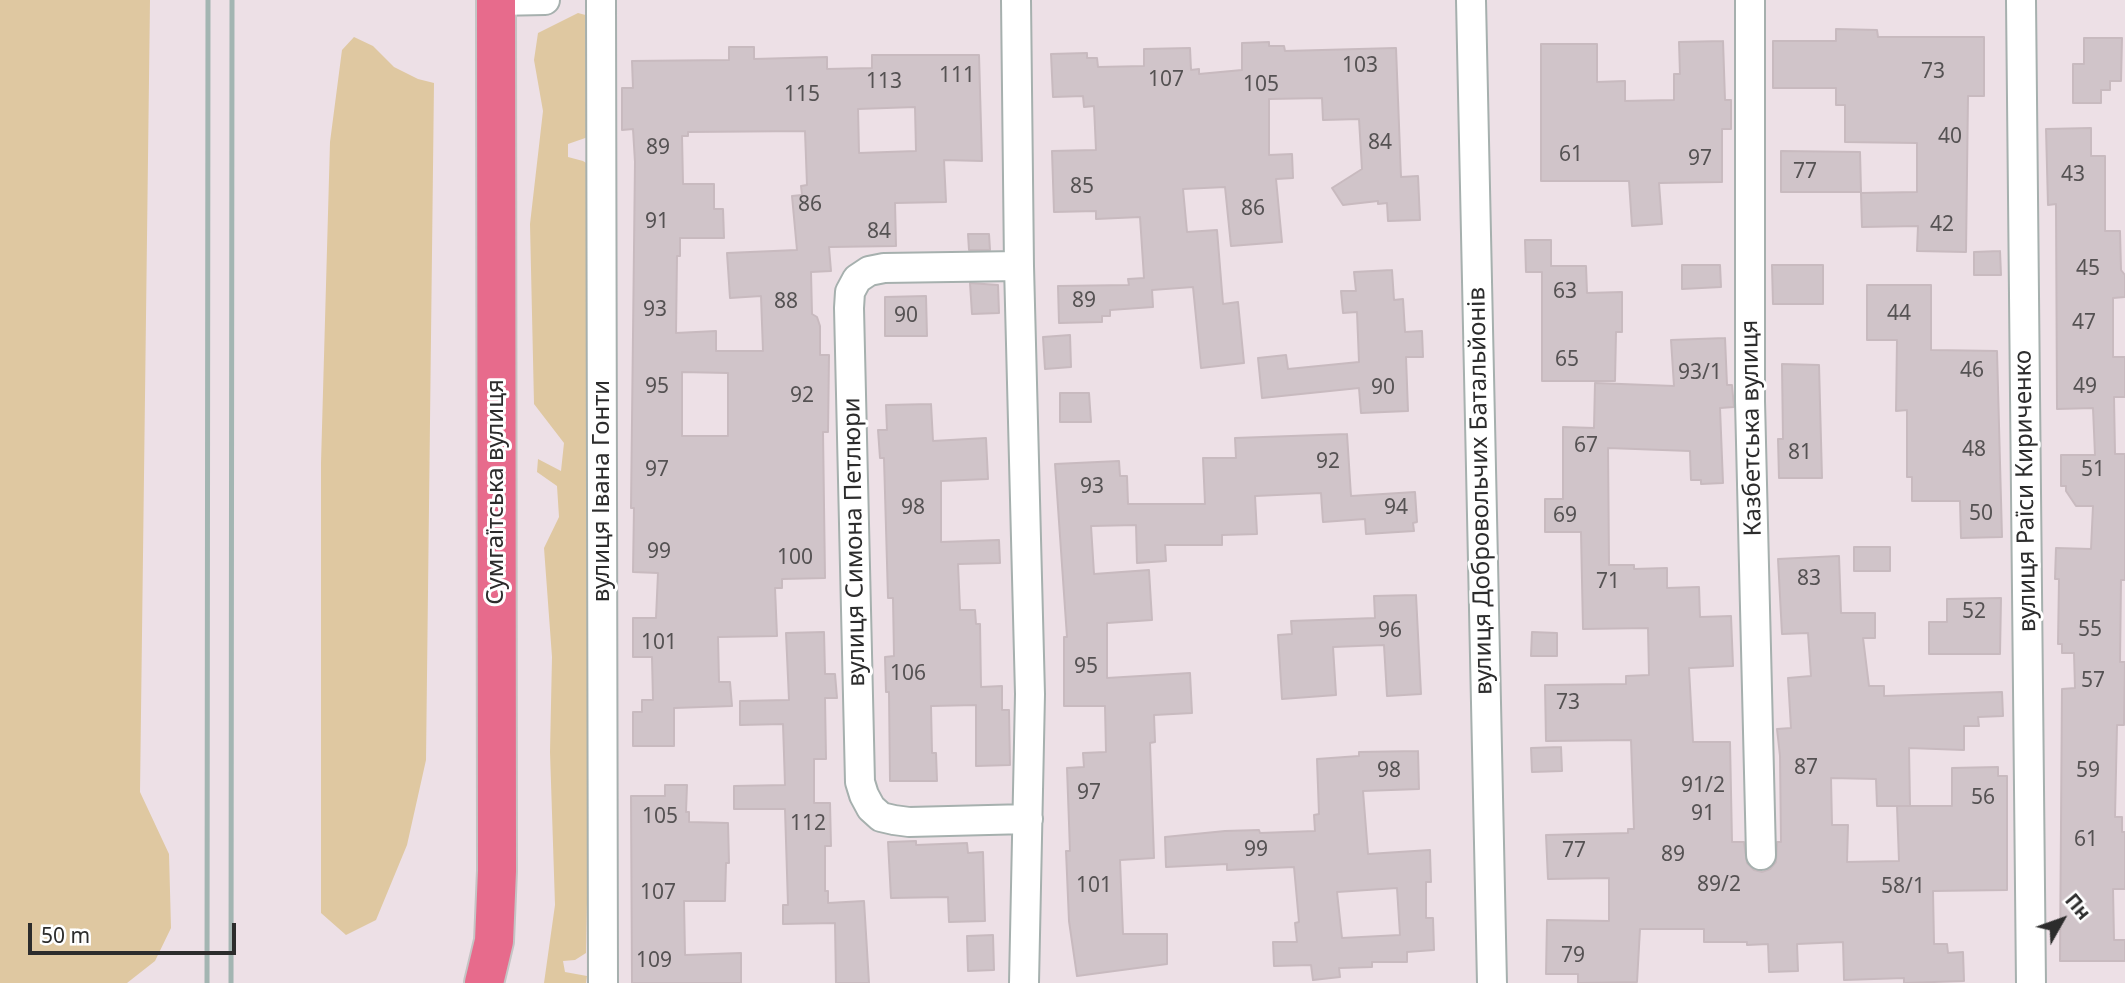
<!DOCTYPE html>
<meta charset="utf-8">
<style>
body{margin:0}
#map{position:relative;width:2125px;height:983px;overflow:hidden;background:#ede0e6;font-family:"Noto Sans",sans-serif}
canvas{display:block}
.north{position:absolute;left:2027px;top:885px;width:70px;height:70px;-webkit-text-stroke:5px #fff;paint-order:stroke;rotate:50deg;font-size:19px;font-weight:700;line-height:28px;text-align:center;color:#2c2c2c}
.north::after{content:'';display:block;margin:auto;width:24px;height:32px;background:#2c2c2c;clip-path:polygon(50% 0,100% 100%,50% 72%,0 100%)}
.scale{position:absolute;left:28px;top:923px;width:208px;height:32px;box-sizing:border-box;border:4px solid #2c2c2c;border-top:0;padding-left:9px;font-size:21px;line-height:24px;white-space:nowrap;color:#2c2c2c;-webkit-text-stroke:5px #fff;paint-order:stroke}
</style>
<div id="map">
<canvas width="2125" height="983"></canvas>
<div class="north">Пн</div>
<div class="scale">50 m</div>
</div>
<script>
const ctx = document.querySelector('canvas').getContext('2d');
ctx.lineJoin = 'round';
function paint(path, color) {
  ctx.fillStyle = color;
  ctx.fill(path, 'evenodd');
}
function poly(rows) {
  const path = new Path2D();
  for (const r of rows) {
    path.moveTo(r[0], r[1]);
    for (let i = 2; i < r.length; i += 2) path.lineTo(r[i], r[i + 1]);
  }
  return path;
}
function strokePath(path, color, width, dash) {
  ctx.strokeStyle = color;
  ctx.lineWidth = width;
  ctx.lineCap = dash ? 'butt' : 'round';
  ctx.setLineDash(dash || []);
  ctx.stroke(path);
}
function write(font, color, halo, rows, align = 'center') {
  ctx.font = font + ' "Noto Sans",sans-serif';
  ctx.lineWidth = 6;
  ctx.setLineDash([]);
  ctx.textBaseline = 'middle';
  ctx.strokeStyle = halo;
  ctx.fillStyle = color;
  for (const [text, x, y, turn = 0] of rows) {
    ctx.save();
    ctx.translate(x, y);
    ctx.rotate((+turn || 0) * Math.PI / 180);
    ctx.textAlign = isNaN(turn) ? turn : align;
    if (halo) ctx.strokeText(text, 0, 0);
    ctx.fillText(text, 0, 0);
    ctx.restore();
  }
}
paint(poly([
 [0,0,150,0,140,792,169,854,171,928,155,961,127,983,0,983],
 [578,13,593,17,591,136,568,144,568,157,583,161,596,169,596,807,588,853,586,953,575,960,563,961,565,972,587,976,586,983,544,983,555,905,550,752,552,657,544,548,559,517,557,486,537,472,538,459,561,471,564,443,534,404,530,224,543,111,534,60,538,33],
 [354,37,373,46,394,67,418,79,434,83,426,760,407,845,376,920,346,935,321,913,321,463,330,142,342,50]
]), '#dfc8a1');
const building = poly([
 [1836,29,1877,30,1878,37,1984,37,1984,96,1968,96,1966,252,1917,251,1918,226,1862,227,1861,193,1917,192,1917,143,1845,142,1845,105,1836,105,1836,88,1773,88,1773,41,1836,41,1836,29],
 [2084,38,2122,38,2121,81,2110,81,2110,90,2101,90,2101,103,2073,103,2073,64,2084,64,2084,38],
 [1723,41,1725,100,1731,100,1731,129,1722,129,1722,182,1659,183,1662,224,1632,226,1629,181,1541,181,1541,44,1597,44,1597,82,1625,81,1625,101,1674,100,1674,74,1680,74,1679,42,1723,41],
 [1269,42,1269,46,1284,46,1285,51,1396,48,1401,177,1418,176,1420,220,1388,221,1387,203,1378,204,1378,201,1343,205,1332,188,1362,169,1359,119,1323,120,1322,98,1269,99,1269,155,1292,154,1293,178,1276,179,1282,242,1231,246,1225,187,1183,189,1187,232,1217,230,1223,304,1238,302,1244,363,1201,368,1193,287,1152,290,1153,307,1110,310,1110,316,1102,316,1102,322,1059,323,1058,286,1129,285,1128,279,1144,278,1140,217,1096,219,1096,211,1054,212,1052,151,1096,150,1094,106,1084,107,1083,96,1053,97,1051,54,1087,53,1087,58,1097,58,1098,67,1144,66,1144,49,1190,48,1191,70,1199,69,1199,74,1242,70,1242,43,1269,42],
 [729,47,754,47,754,59,827,57,827,69,872,68,872,55,979,55,982,161,944,160,946,202,895,203,896,246,829,247,831,271,811,272,812,314,817,317,820,326,820,355,829,355,828,432,823,432,825,578,782,579,782,588,775,588,777,636,718,637,719,682,730,682,732,706,674,708,674,746,633,746,633,712,642,712,642,700,653,700,652,657,633,657,633,618,656,618,658,573,633,572,634,508,631,508,635,162,633,129,622,130,622,88,633,88,632,61,729,60,729,47],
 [915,107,916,151,859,153,858,109,915,107],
 [805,131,807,185,801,186,802,195,792,196,797,250,727,253,730,298,761,296,763,351,716,351,716,331,676,333,677,256,680,256,680,238,724,238,723,209,714,209,714,184,683,184,682,136,688,136,688,132,805,131],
 [682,372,728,373,728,436,682,436,682,372],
 [2091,128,2091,156,2105,156,2105,231,2120,231,2121,270,2125,275,2125,297,2113,298,2113,357,2125,357,2125,397,2114,397,2115,454,2125,454,2125,580,2121,580,2120,662,2125,662,2124,725,2117,725,2115,817,2122,817,2122,832,2125,832,2125,889,2113,889,2114,940,2125,940,2125,961,2060,961,2062,689,2075,688,2074,653,2062,653,2062,644,2058,644,2059,579,2055,579,2056,548,2091,549,2093,506,2076,506,2066,491,2066,486,2061,486,2061,455,2095,455,2093,408,2057,409,2056,204,2048,205,2046,129,2091,128],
 [1781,151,1860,152,1861,192,1781,192,1781,151],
 [968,234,989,234,990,250,969,250,968,234],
 [1525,240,1551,240,1551,266,1586,266,1587,293,1622,292,1622,332,1616,332,1615,381,1542,381,1542,272,1526,272,1525,240],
 [2000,251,2001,275,1974,275,1974,252,2000,251],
 [1682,265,1720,265,1721,287,1682,289,1682,265],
 [1772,265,1823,265,1823,304,1773,304,1772,265],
 [1392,270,1394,300,1403,299,1405,332,1422,331,1423,357,1406,357,1408,411,1361,413,1359,388,1262,398,1258,358,1286,355,1288,369,1359,362,1357,312,1343,313,1341,291,1356,291,1354,272,1392,270],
 [970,283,998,285,999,313,972,314,970,283],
 [1867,285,1931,285,1931,350,1997,351,2002,537,1961,538,1960,501,1912,501,1912,477,1907,477,1907,410,1896,411,1897,340,1867,340,1867,285],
 [926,296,927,336,885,336,885,297,926,296],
 [1070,335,1071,367,1045,369,1043,337,1070,335],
 [1725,338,1727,385,1732,385,1734,407,1720,408,1723,483,1701,484,1701,480,1691,480,1690,451,1608,448,1609,565,1634,565,1634,569,1667,568,1667,588,1699,587,1700,617,1731,616,1733,666,1689,668,1693,742,1730,742,1732,842,1744,842,1747,863,1754,870,1762,872,1770,869,1776,862,1777,842,1781,842,1780,756,1777,729,1791,728,1788,678,1811,676,1808,633,1782,634,1778,559,1839,556,1841,613,1875,613,1875,638,1863,638,1869,686,1884,686,1884,696,2002,692,2003,716,1978,717,1979,726,1964,726,1964,750,1909,748,1910,806,1877,806,1876,779,1831,778,1832,825,1848,825,1847,862,1899,861,1897,806,1952,806,1952,768,1998,767,1998,776,2007,776,2007,890,1933,891,1934,944,1947,944,1948,953,1963,952,1964,981,1904,983,1904,978,1844,980,1843,942,1797,944,1798,971,1769,972,1768,944,1747,945,1747,942,1704,942,1704,929,1640,929,1637,982,1578,983,1578,974,1546,974,1547,920,1609,921,1609,878,1548,879,1546,835,1628,833,1628,829,1634,829,1631,740,1546,741,1545,685,1626,684,1626,676,1649,675,1648,628,1583,629,1581,532,1545,532,1545,499,1563,499,1563,427,1594,428,1595,383,1674,386,1671,340,1725,338],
 [1782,364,1819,365,1822,478,1779,478,1778,439,1783,439,1782,364],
 [1060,393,1089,393,1091,422,1060,422,1060,393],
 [931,404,933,441,986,438,988,479,941,481,941,542,999,540,1000,563,958,564,960,610,975,610,976,624,980,624,981,687,1002,686,1002,710,1009,710,1010,765,976,766,976,705,931,706,932,753,936,753,937,781,890,781,889,692,886,692,885,657,894,656,893,598,888,598,884,458,880,458,878,430,887,430,886,405,931,404],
 [1347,434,1351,496,1415,492,1417,522,1413,523,1414,531,1366,534,1365,519,1323,522,1321,493,1255,496,1257,534,1222,535,1222,545,1165,545,1166,561,1137,563,1136,525,1091,526,1094,574,1149,570,1152,620,1107,623,1107,678,1190,673,1192,713,1154,715,1155,742,1150,743,1154,858,1120,860,1123,934,1167,934,1167,964,1077,976,1069,921,1066,851,1070,851,1067,768,1084,767,1083,753,1106,752,1105,706,1064,706,1064,637,1067,637,1055,464,1119,461,1120,476,1127,476,1128,504,1205,504,1203,458,1236,458,1235,438,1347,434],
 [1854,547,1890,547,1890,571,1854,571,1854,547],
 [1416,595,1421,694,1387,696,1384,645,1333,647,1336,695,1282,699,1278,635,1292,634,1291,621,1375,618,1374,596,1416,595],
 [2001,598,2000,654,1929,654,1929,622,1947,622,1947,599,2001,598],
 [824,632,825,674,835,674,837,698,825,698,826,759,814,759,814,803,830,803,831,846,825,846,825,891,828,891,828,903,864,901,869,983,836,983,835,923,783,924,783,905,788,905,785,809,734,809,734,786,785,785,783,724,740,725,740,701,789,700,786,633,824,632],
 [1532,632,1557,633,1557,656,1531,656,1532,632],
 [1561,747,1562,771,1532,772,1531,748,1561,747],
 [1418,751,1419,789,1363,791,1368,854,1430,850,1431,882,1426,882,1426,918,1433,918,1434,950,1407,952,1407,962,1372,962,1372,967,1339,968,1340,977,1313,980,1311,965,1274,966,1273,942,1297,942,1295,923,1299,922,1294,867,1227,870,1227,864,1166,867,1165,837,1225,831,1259,830,1260,833,1315,831,1314,815,1319,814,1317,759,1359,756,1359,752,1418,751],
 [1397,888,1400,935,1342,938,1337,892,1397,888],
 [665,785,687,785,686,812,689,812,689,822,728,823,729,863,726,863,725,901,684,901,685,955,741,953,741,983,632,983,631,796,665,796,665,785],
 [916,841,916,845,967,843,968,853,983,852,985,921,949,922,948,897,891,898,888,842,916,841],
 [993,935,994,970,968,971,967,936,993,935]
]);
paint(building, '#d0c4c9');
strokePath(building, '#c8babf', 2);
const street = poly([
 [601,0,603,983],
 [1016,0,1019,266,1030,694,1024,983],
 [1471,0,1492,983],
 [1750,0,1750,401,1761,855],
 [2021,0,2031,983],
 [496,1,545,0],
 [1019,266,884,268,869,271,857,279,850,292,849,308,860,782,864,795,871,808,881,817,894,820,909,822,1028,819]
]);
const primary = poly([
 [484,983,494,941,497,871,496,0]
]);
strokePath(street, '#a6b0ae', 32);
strokePath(primary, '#c4c4c4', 42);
strokePath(street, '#fff', 28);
strokePath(primary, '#e76b8c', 38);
strokePath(poly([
 [207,983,208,0],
 [231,983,232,0]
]), '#a3b5b2', 5);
write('21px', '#555253', null, [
 ["103",1360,66],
 ["73",1933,72],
 ["111",957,76],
 ["107",1166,80],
 ["113",884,82],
 ["105",1261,85],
 ["115",802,95],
 ["40",1950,137],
 ["84",1380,143],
 ["89",658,148],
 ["61",1571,155],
 ["97",1700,159],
 ["77",1805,172],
 ["43",2073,175],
 ["85",1082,187],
 ["86",810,205],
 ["86",1253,209],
 ["91",657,222],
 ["42",1942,225],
 ["84",879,232],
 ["45",2088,269],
 ["63",1565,292],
 ["89",1084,301],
 ["88",786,302],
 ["93",655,310],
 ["44",1899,314],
 ["90",906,316],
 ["47",2084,323],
 ["65",1567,360],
 ["46",1972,371],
 ["93/1",1700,373],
 ["95",657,387],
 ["49",2085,387],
 ["90",1383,388],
 ["92",802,396],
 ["67",1586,446],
 ["48",1974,450],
 ["81",1800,453],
 ["92",1328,462],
 ["97",657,470],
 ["51",2093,470],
 ["93",1092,487],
 ["98",913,508],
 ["94",1396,508],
 ["50",1981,514],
 ["69",1565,516],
 ["99",659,552],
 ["100",795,558],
 ["83",1809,579],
 ["71",1608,582],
 ["52",1974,612],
 ["55",2090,630],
 ["96",1390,631],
 ["101",659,643],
 ["95",1086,667],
 ["106",908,674],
 ["57",2093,681],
 ["73",1568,703],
 ["87",1806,768],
 ["98",1389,771],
 ["59",2088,771],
 ["91/2",1703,786],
 ["97",1089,793],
 ["56",1983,798],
 ["91",1703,814],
 ["105",660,817],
 ["112",808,824],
 ["61",2086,840],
 ["99",1256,850],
 ["77",1574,851],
 ["89",1673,855],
 ["89/2",1719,885],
 ["101",1094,886],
 ["58/1",1903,887],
 ["107",658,893],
 ["79",1573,956],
 ["109",654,961]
]);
write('24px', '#2c2c2c', '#fff', [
 ["Казбетська вулиця",1752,428,-91],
 ["вулиця Івана Гонти",602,491,-90],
 ["вулиця Добровольчих Батальйонів",1481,491,-91],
 ["вулиця Раїси Кириченко",2026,491,-91],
 ["Сумгаїтська вулиця",496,492,-90],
 ["вулиця Симона Петлюри",855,542,-91]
]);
</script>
